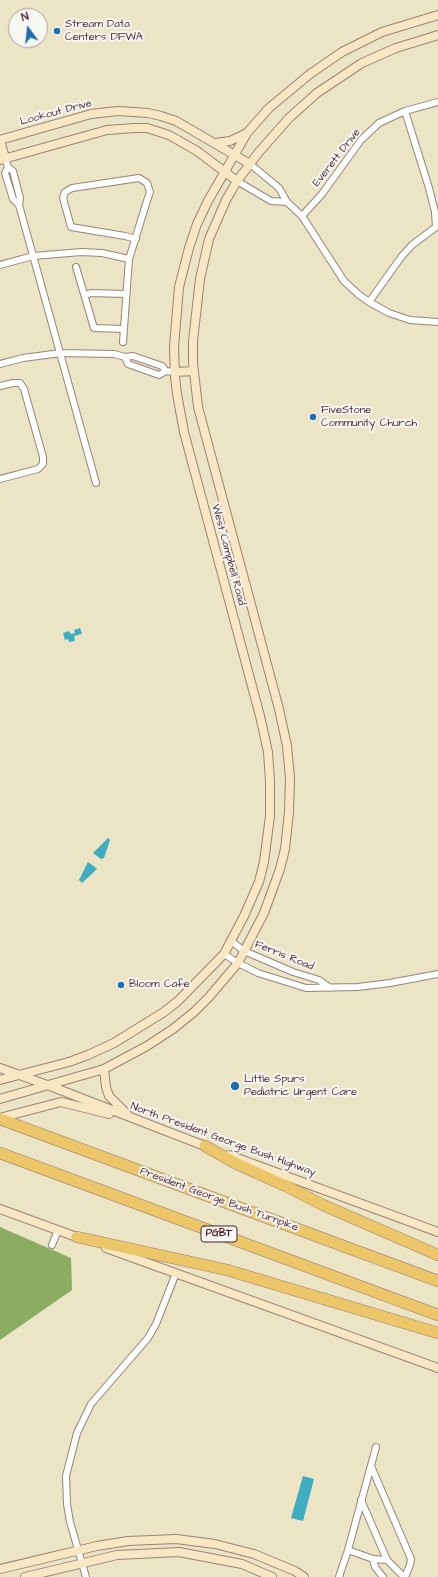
<!DOCTYPE html>
<style>
body{margin:0}
#map{position:relative;width:438px;height:1577px;overflow:hidden;background:#ebe4c5;font-family:"Architects Daughter",sans-serif}
canvas{display:block}
.north{position:absolute;left:8px;top:8px;width:40px;height:40px;box-sizing:border-box;background:#f6f6f2;border:1px solid #b1a0a2;border-radius:50%;rotate:345deg;font-size:11px;font-weight:700;line-height:16px;text-align:center;color:#4a1f2b}
.north::after{content:'';display:block;margin:auto;width:14px;height:18px;background:#1f6fb2;clip-path:polygon(50% 0,100% 100%,50% 72%,0 100%)}
</style>
<div id="map">
<canvas width="438" height="1577"></canvas>
<div class="north">N</div>
</div>
<script>
const ctx = document.querySelector('canvas').getContext('2d');
ctx.lineJoin = 'round';
function paint(path, color) {
  ctx.fillStyle = color;
  ctx.fill(path, 'evenodd');
}
function poly(rows) {
  const path = new Path2D();
  for (const r of rows) {
    path.moveTo(r[0], r[1]);
    for (let i = 2; i < r.length; i += 2) path.lineTo(r[i], r[i + 1]);
  }
  return path;
}
function strokePath(path, color, width, dash) {
  ctx.strokeStyle = color;
  ctx.lineWidth = width;
  ctx.lineCap = dash ? 'butt' : 'round';
  ctx.setLineDash(dash || []);
  ctx.stroke(path);
}
function write(font, color, halo, rows, align = 'center') {
  ctx.font = font + ' "Architects Daughter",sans-serif';
  ctx.lineWidth = 4;
  ctx.setLineDash([]);
  ctx.textBaseline = 'middle';
  ctx.strokeStyle = halo;
  ctx.fillStyle = color;
  for (const [text, x, y, turn = 0] of rows) {
    ctx.save();
    ctx.translate(x, y);
    ctx.rotate((+turn || 0) * Math.PI / 180);
    ctx.textAlign = isNaN(turn) ? turn : align;
    if (halo) ctx.strokeText(text, 0, 0);
    ctx.fillText(text, 0, 0);
    ctx.restore();
  }
}
paint(poly([
 [0,1227,71,1258,72,1290,0,1340]
]), '#8aad62');
paint(poly([
 [80,628,82,634,74,636,75,641,69,642,68,639,65,640,63,633,69,631,71,634,75,633,74,630],
 [108,838,110,840,104,858,101,859,93,853],
 [88,862,95,867,97,869,82,883,79,880],
 [303,1476,314,1479,303,1521,291,1518]
]), '#40acbf');
const street = poly([
 [5,158,8,167,13,171,20,198,19,205,96,483],
 [250,164,279,188,287,202,302,216,344,281,358,294,369,302,389,313,410,320,438,322],
 [8,167,5,173,13,199,19,205],
 [237,181,271,201,287,202],
 [302,216,322,194,361,140,379,123,405,111,438,102],
 [0,265,33,256,81,252,102,253,129,259],
 [76,267,94,328,123,329],
 [85,295,91,293,126,294],
 [369,302,402,256,412,245,436,227,435,212,429,188,405,111],
 [123,342,129,259,146,204,150,192,147,183,139,178,72,188,65,192,63,198,71,227,125,236,136,239],
 [125,357,128,364,159,375,166,371,175,372],
 [0,364,23,358,61,353,114,354,125,357,133,356,162,366,166,371],
 [0,386,13,383,20,383,24,389,43,457,43,464,38,469,0,479],
 [231,941,244,951,293,972,319,980,330,988],
 [224,954,238,963,258,973,306,988,358,987,390,983,438,974],
 [52,1245,58,1230],
 [371,1466,411,1559,410,1565,405,1577],
 [361,1500,387,1560],
 [348,1550,376,1447],
 [373,1559,375,1567,383,1577],
 [86,1577,70,1522,67,1504,66,1476,77,1433,91,1404,148,1338,156,1324,176,1273],
 [339,1577,348,1550,373,1559,387,1560,404,1577]
]);
const secondary = poly([
 [0,140,91,114,118,111,148,113,161,116,176,121,250,164],
 [0,140,5,158],
 [215,143,230,141,247,133],
 [0,160,107,130,134,128,147,128,169,135,197,151,237,181],
 [175,372,194,371],
 [0,1068,50,1086,210,1148],
 [104,1069,106,1087,109,1096,128,1115],
 [0,1080,69,1062,88,1055,114,1043,164,1012,178,1001,224,954,244,916,259,882,264,862,270,816,270,781,268,752,260,716,184,432,177,394,175,377,174,347,179,287,189,248,197,224,208,201,247,133,269,108,310,74,342,52,382,32,438,15],
 [0,1099,104,1069,147,1046,173,1029,194,1012,209,997,238,963,264,913,280,869,285,849,289,812,290,778,287,746,279,709,198,407,193,363,193,341,200,279,209,239,226,200,237,181,259,152,289,118,317,93,362,63,396,48,438,35],
 [0,1118,61,1102,109,1114],
 [229,1155,438,1232],
 [0,1209,82,1239],
 [106,1248,438,1368],
 [0,1569,97,1546,128,1541,176,1539,215,1544,254,1554,295,1571,304,1577],
 [25,1577,117,1555,179,1552,242,1564,272,1577]
]);
const highway = poly([
 [0,1119,438,1281],
 [205,1146,237,1164,286,1186,323,1205,438,1255],
 [0,1153,438,1315],
 [77,1237,227,1270,438,1333]
]);
strokePath(street, '#9a8278', 8);
strokePath(secondary, '#9a8278', 10);
strokePath(highway, '#9a8278', 12);
strokePath(street, '#fff', 6);
strokePath(secondary, '#f7e8c3', 8);
strokePath(highway, '#ecc669', 11);
for (const [x, y, r, color] of [
 [57,31,4,"#1f6fb2"],
 [313,417,4,"#1f6fb2"],
 [121,985,4,"#1f6fb2"],
 [235,1086,5,"#1f6fb2"]
]) {
  const dot = new Path2D();
  dot.arc(x, y, r, 0, 2 * Math.PI);
  ctx.fillStyle = color;
  ctx.fill(dot);
  strokePath(dot, '#f6f6f2', 1.5);
}
for (const [x, y, w] of [
 [219,1234,36]
]) {
  const box = new Path2D();
  box.roundRect(x - w / 2, y - 8, w, 16, 3);
  ctx.fillStyle = '#f6f6f2';
  ctx.fill(box);
  strokePath(box, '#4a1f2b', 1);
}
write('bold 10px', '#4a1f2b', null, [
 ["PGBT",219,1234]
]);
write('11px', '#4a1f2b', '#f6f6f2', [
 ["Stream Data",65,25],
 ["Centers DFWA",65,38],
 ["FiveStone",321,411],
 ["Community Church",321,424],
 ["Bloom Cafe",129,985],
 ["Little Spurs",244,1080],
 ["Pediatric Urgent Care",244,1093]
], 'left');
write('11px', '#4a1f2b', '#f6f6f2', [
 ["Lookout Drive",56,113,-15],
 ["Everett Drive",337,158,-52],
 ["West Campbell Road",228,555,75],
 ["Ferris Road",284,956,22],
 ["North President George Bush Highway",223,1140,20],
 ["President George Bush Turnpike",219,1200,20]
]);
</script>
